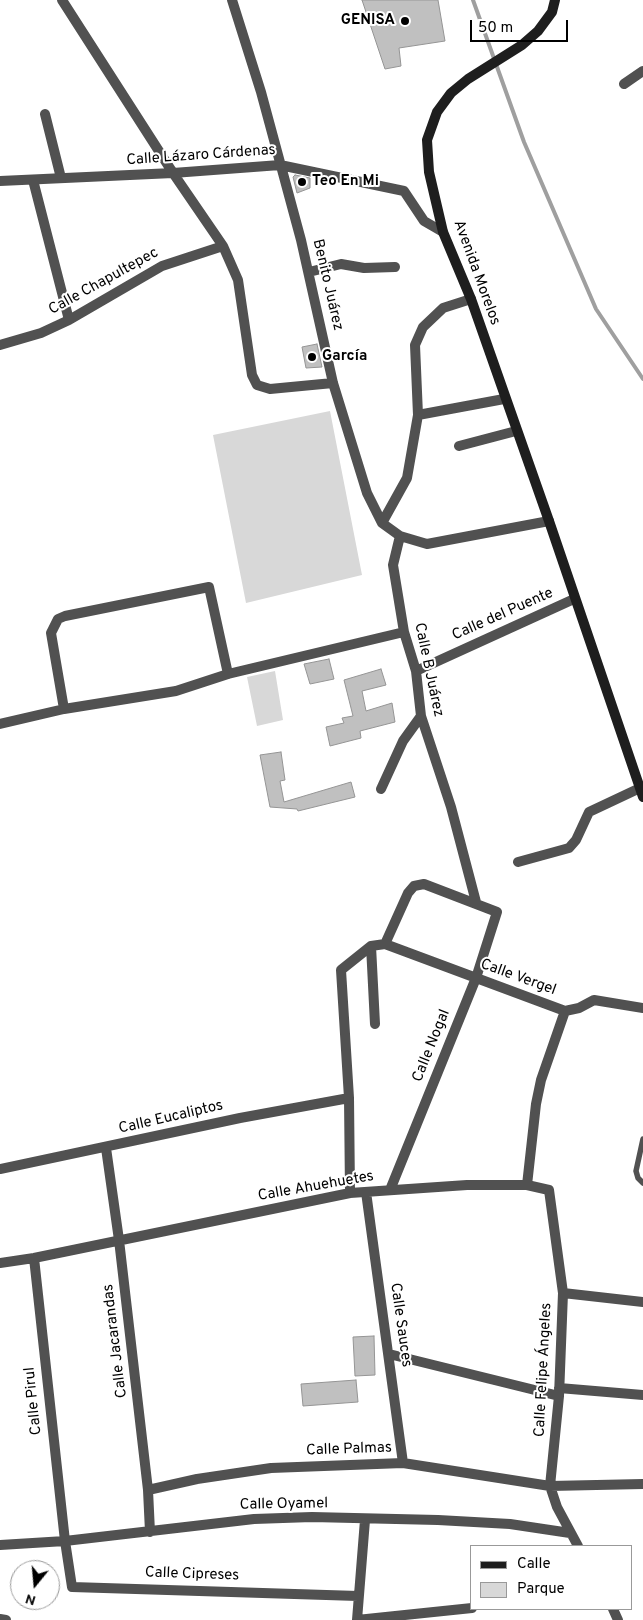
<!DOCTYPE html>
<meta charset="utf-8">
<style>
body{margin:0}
#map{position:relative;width:643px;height:1620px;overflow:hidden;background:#fff;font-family:Overpass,sans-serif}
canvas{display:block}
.legend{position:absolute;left:470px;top:1545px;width:162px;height:65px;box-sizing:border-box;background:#fff;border:1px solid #999;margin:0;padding:6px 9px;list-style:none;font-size:15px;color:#000}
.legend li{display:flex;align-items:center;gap:10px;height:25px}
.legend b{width:25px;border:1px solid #999}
.north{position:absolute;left:10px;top:1560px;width:50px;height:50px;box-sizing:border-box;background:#fff;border:1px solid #999;border-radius:50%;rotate:197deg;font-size:14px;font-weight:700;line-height:20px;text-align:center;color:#000}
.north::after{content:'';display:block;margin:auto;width:18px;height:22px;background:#000;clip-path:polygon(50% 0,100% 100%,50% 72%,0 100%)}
.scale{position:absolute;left:470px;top:20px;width:98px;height:22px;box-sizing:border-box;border:2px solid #000;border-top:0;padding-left:6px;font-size:15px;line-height:18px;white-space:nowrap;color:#000;-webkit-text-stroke:4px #fff;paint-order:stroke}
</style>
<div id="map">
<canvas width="643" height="1620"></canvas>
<ul class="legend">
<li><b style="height:6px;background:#1e1e1e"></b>Calle</li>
<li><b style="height:14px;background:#d8d8d8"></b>Parque</li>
</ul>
<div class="north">N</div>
<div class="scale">50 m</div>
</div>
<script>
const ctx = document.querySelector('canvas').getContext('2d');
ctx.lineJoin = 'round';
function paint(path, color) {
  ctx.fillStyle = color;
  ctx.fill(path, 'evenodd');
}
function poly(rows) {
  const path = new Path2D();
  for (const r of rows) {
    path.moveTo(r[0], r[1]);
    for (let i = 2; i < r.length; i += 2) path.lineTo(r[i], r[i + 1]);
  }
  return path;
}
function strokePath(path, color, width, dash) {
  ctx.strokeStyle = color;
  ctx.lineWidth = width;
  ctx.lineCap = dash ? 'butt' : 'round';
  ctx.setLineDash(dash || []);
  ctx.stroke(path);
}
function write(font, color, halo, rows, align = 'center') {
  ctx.font = font + ' Overpass,sans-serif';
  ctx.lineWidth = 4;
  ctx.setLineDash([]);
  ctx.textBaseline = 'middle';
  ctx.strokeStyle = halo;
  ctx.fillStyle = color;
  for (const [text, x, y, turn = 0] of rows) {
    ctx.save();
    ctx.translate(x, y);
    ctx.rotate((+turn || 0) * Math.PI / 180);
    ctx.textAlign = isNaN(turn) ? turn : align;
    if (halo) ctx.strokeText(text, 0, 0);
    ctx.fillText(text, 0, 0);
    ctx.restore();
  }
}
paint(poly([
 [330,411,362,575,246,603,213,435],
 [275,671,283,720,257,726,247,677]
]), '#d8d8d8');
strokePath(poly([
 [473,0,524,142,596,309,643,379]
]), '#9f9f9f', 4);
const building = poly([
 [362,0,438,0,445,41,399,48,401,66,385,69,362,0],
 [295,175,310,178,310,188,297,193,293,177,295,175],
 [317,344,322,367,306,368,302,347,317,344],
 [329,659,334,679,310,684,304,664,329,659],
 [381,669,386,685,362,691,366,711,392,703,395,722,360,731,361,738,330,746,326,727,344,723,342,718,353,716,344,680,381,669],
 [281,752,285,780,280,781,284,802,351,782,355,797,298,811,297,809,270,807,260,755,281,752],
 [374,1336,375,1375,355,1376,353,1337,374,1336],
 [356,1380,358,1402,303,1406,301,1384,356,1380]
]);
paint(building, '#c0c0c0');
strokePath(building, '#959595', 1);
strokePath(poly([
 [643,1139,636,1171,638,1178,643,1183]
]), '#515151', 5.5);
strokePath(poly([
 [62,0,173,173,223,246,238,280,252,375,257,385,270,389,333,383],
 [232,0,261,92,301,240,333,383,367,493,382,523,400,536,427,544,549,521],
 [624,84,643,71],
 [45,114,61,178],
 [33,180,69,320],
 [0,181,173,173,280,165,404,191,424,221,443,232],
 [309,272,341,264,364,268,395,267],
 [0,345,41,333,69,320,162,266,223,246],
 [418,415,504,399],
 [459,446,516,431],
 [382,523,407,478,418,415,415,345,423,327,443,308,471,299],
 [400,536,393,565,404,632,416,671,421,716,451,807,476,902],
 [416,671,574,599],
 [64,709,51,633,58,619,65,616,209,587,228,674],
 [0,724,64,709,176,691,228,674,404,632],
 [381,789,403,741,421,716],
 [518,862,569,848,576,840,589,812,640,788],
 [385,944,408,893,414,886,424,884,497,912,476,978,390,1190],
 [371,946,375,1024],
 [106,1148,119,1240,148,1490,150,1532],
 [0,1169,240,1118,349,1098],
 [527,1185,536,1104,541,1080,565,1011],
 [366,1192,403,1463],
 [350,1193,349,1098,341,970,371,946,385,944,565,1011,579,1008,594,1000,643,1008],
 [34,1258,65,1541,72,1587,358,1596],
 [0,1263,34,1258,350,1193,467,1185,527,1185,549,1190,563,1293,559,1396,550,1486,557,1507,578,1546],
 [563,1293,643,1302],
 [389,1354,559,1396],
 [559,1388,643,1395],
 [148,1490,197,1479,271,1468,403,1463,550,1486,643,1484],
 [0,1545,65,1541,254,1519,312,1517,438,1520,510,1524,570,1533],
 [613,1609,618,1620],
 [0,1619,6,1620],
 [357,1620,472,1608],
 [357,1620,365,1520]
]), '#515151', 10);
strokePath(poly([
 [555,0,552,12,538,31,522,45,468,79,451,93,437,112,427,140,429,172,443,232,471,299,549,521,643,797]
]), '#1e1e1e', 10);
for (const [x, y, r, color] of [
 [405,21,5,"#000"],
 [302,182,5,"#000"],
 [312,357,5,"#000"]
]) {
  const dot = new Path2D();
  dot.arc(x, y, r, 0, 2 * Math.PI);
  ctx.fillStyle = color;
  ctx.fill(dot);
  strokePath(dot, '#fff', 2);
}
write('bold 15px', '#000', '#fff', [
 ["GENISA",395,21,"right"],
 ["Teo En Mi",312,182],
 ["García",322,357]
], 'left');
write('15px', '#000', '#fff', [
 ["Calle Lázaro Cárdenas",201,156,-4],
 ["Avenida Morelos",476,273,70],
 ["Calle Chapultepec",104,282,-29],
 ["Benito Juárez",327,285,77],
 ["Calle del Puente",503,615,-24],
 ["Calle B Juárez",428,670,78],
 ["Calle Vergel",518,978,20],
 ["Calle Nogal",432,1046,-68],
 ["Calle Eucaliptos",171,1118,-13],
 ["Calle Ahuehuetes",316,1187,-10],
 ["Calle Sauces",400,1325,82],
 ["Calle Jacarandas",116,1341,-97],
 ["Calle Felipe Ángeles",544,1370,-87],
 ["Calle Pirul",34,1401,-96],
 ["Calle Palmas",349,1450,-2],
 ["Calle Oyamel",284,1505,-1],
 ["Calle Cipreses",192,1575,2]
]);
</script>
